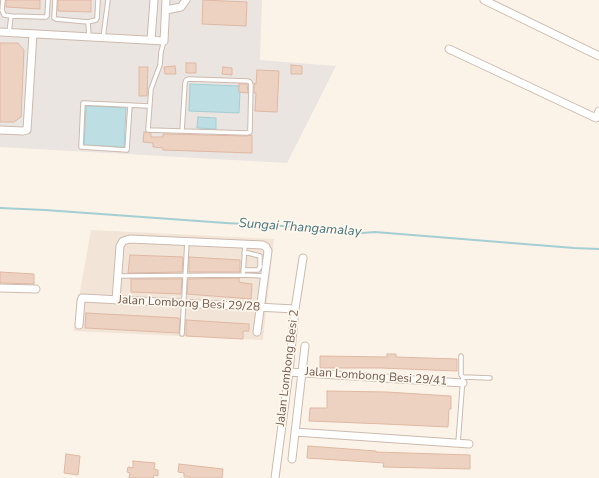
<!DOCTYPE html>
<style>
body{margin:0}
canvas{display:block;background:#fbf3e7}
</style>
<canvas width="599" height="478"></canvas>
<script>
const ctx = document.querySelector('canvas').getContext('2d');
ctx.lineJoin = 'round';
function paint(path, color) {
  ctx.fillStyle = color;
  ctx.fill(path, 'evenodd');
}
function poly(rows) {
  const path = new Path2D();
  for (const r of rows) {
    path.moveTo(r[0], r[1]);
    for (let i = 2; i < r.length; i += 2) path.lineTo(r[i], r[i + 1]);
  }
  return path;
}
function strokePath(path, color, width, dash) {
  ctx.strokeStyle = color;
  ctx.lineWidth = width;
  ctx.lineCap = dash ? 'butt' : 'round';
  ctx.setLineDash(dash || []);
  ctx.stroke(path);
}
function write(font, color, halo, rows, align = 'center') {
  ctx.font = font + ' "Nunito Sans",sans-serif';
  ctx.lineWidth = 3.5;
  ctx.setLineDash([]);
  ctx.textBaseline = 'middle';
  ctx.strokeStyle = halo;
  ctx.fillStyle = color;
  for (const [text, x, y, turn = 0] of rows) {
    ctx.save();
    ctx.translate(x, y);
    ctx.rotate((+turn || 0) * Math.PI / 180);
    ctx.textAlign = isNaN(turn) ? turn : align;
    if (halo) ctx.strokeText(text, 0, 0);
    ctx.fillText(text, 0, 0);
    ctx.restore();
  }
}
paint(poly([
 [91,230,274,239,263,340,73,331]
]), '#f2e4d6');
paint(poly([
 [0,0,262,0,260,60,336,66,287,163,0,147]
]), '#ebe5e1');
const water = poly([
 [190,84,239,86,239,92,240,92,239,113,189,111,190,84],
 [86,106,126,108,124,147,84,145,86,106],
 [198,117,216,118,216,129,197,128,198,117]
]);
paint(water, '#bddee3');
strokePath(water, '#a4ced4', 1);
strokePath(poly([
 [0,208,45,210,226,223,319,228,362,233,375,232,574,248,599,249]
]), '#a4ced4', 2);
const building = poly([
 [6,0,40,0,40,9,6,7,6,0],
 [58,0,91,0,91,12,58,11,58,0],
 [203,0,247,2,246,26,202,24,203,0],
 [0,43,18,43,24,50,21,117,14,122,0,122,0,43],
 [186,63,196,63,196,73,186,73,186,63],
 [291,65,302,66,302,74,291,74,291,65],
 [175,66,176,74,165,74,164,67,175,66],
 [139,67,148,67,147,96,139,96,139,67],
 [223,67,232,68,232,75,222,74,223,67],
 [257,70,279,71,277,112,255,111,256,93,254,93,254,83,256,84,257,70],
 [239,84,247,84,248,93,239,92,239,84],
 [144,132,151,133,151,137,163,137,163,134,247,136,252,135,252,153,163,150,163,148,153,147,153,143,143,142,144,132],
 [130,255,183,257,182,272,128,273,130,255],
 [189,257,240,260,240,272,189,272,189,257],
 [0,272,34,274,34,284,0,283,0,272],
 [239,278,239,282,244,283,252,284,251,299,187,294,188,279,239,278],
 [131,279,182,279,181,294,131,292,131,279],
 [86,313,179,318,179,320,180,320,179,333,85,328,86,313],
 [186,320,249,324,249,331,243,331,243,339,186,336,186,320],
 [387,354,396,354,396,357,457,359,457,371,381,368,320,368,320,356,387,357,387,354],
 [327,391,387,392,451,396,451,409,449,409,448,427,385,424,309,421,310,408,327,408,327,391],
 [308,446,376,451,376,452,470,455,470,469,383,467,384,463,307,458,308,446],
 [66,454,80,456,78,475,64,473,66,454],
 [133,461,155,463,154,469,158,470,158,476,154,475,153,478,129,478,130,473,127,472,128,467,133,468,133,461],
 [179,464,223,469,222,478,190,478,190,477,184,477,184,473,178,472,179,464]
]);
paint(building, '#eed2c1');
strokePath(building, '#dfb8a3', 1);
const service = poly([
 [3,0,2,10,4,15,11,16,43,17,46,17,47,16,48,0],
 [55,0,54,18,56,19,88,22,96,20,97,18,98,0],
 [88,22,89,37],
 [9,33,11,16],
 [103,38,108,0],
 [164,41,161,52,160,65,151,89,148,130,247,133,250,132,250,129,251,85,250,82,248,81,189,79,186,80,185,83,182,131],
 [130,105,127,150,81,147,83,103,149,106],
 [243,270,258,270,260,267,260,256,248,253,244,253],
 [243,275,245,244],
 [118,276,243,275,265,276],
 [182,334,187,241],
 [461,356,461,375,463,377],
 [458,443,463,377,490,378]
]);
const minor = poly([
 [484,0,599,56],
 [166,10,181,7,186,0],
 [0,32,164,41,166,0],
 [151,40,154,0],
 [449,49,596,118,599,111],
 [0,130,23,131,27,130,33,34],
 [0,288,36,289],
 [116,300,120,246,123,241,130,239,263,245,266,247,268,251,257,332],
 [79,325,81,301,82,298,295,309],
 [289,372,463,383],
 [295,432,469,444],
 [292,459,305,346],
 [275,478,289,372,295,309,303,258]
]);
strokePath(service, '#ccbaae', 5.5);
strokePath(minor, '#ccbaae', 9);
strokePath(service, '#fff', 3.5);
strokePath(minor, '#fff', 7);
write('12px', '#725a4e', '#fef7ed', [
 ["Jalan Lombong Besi 29/28",189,304,3],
 ["Jalan Lombong Besi 2",288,368,-83],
 ["Jalan Lombong Besi 29/41",376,377,4]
]);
write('italic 13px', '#46757d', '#fef7ed', [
 ["Sungai Thangamalay",300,228,4]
]);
</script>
